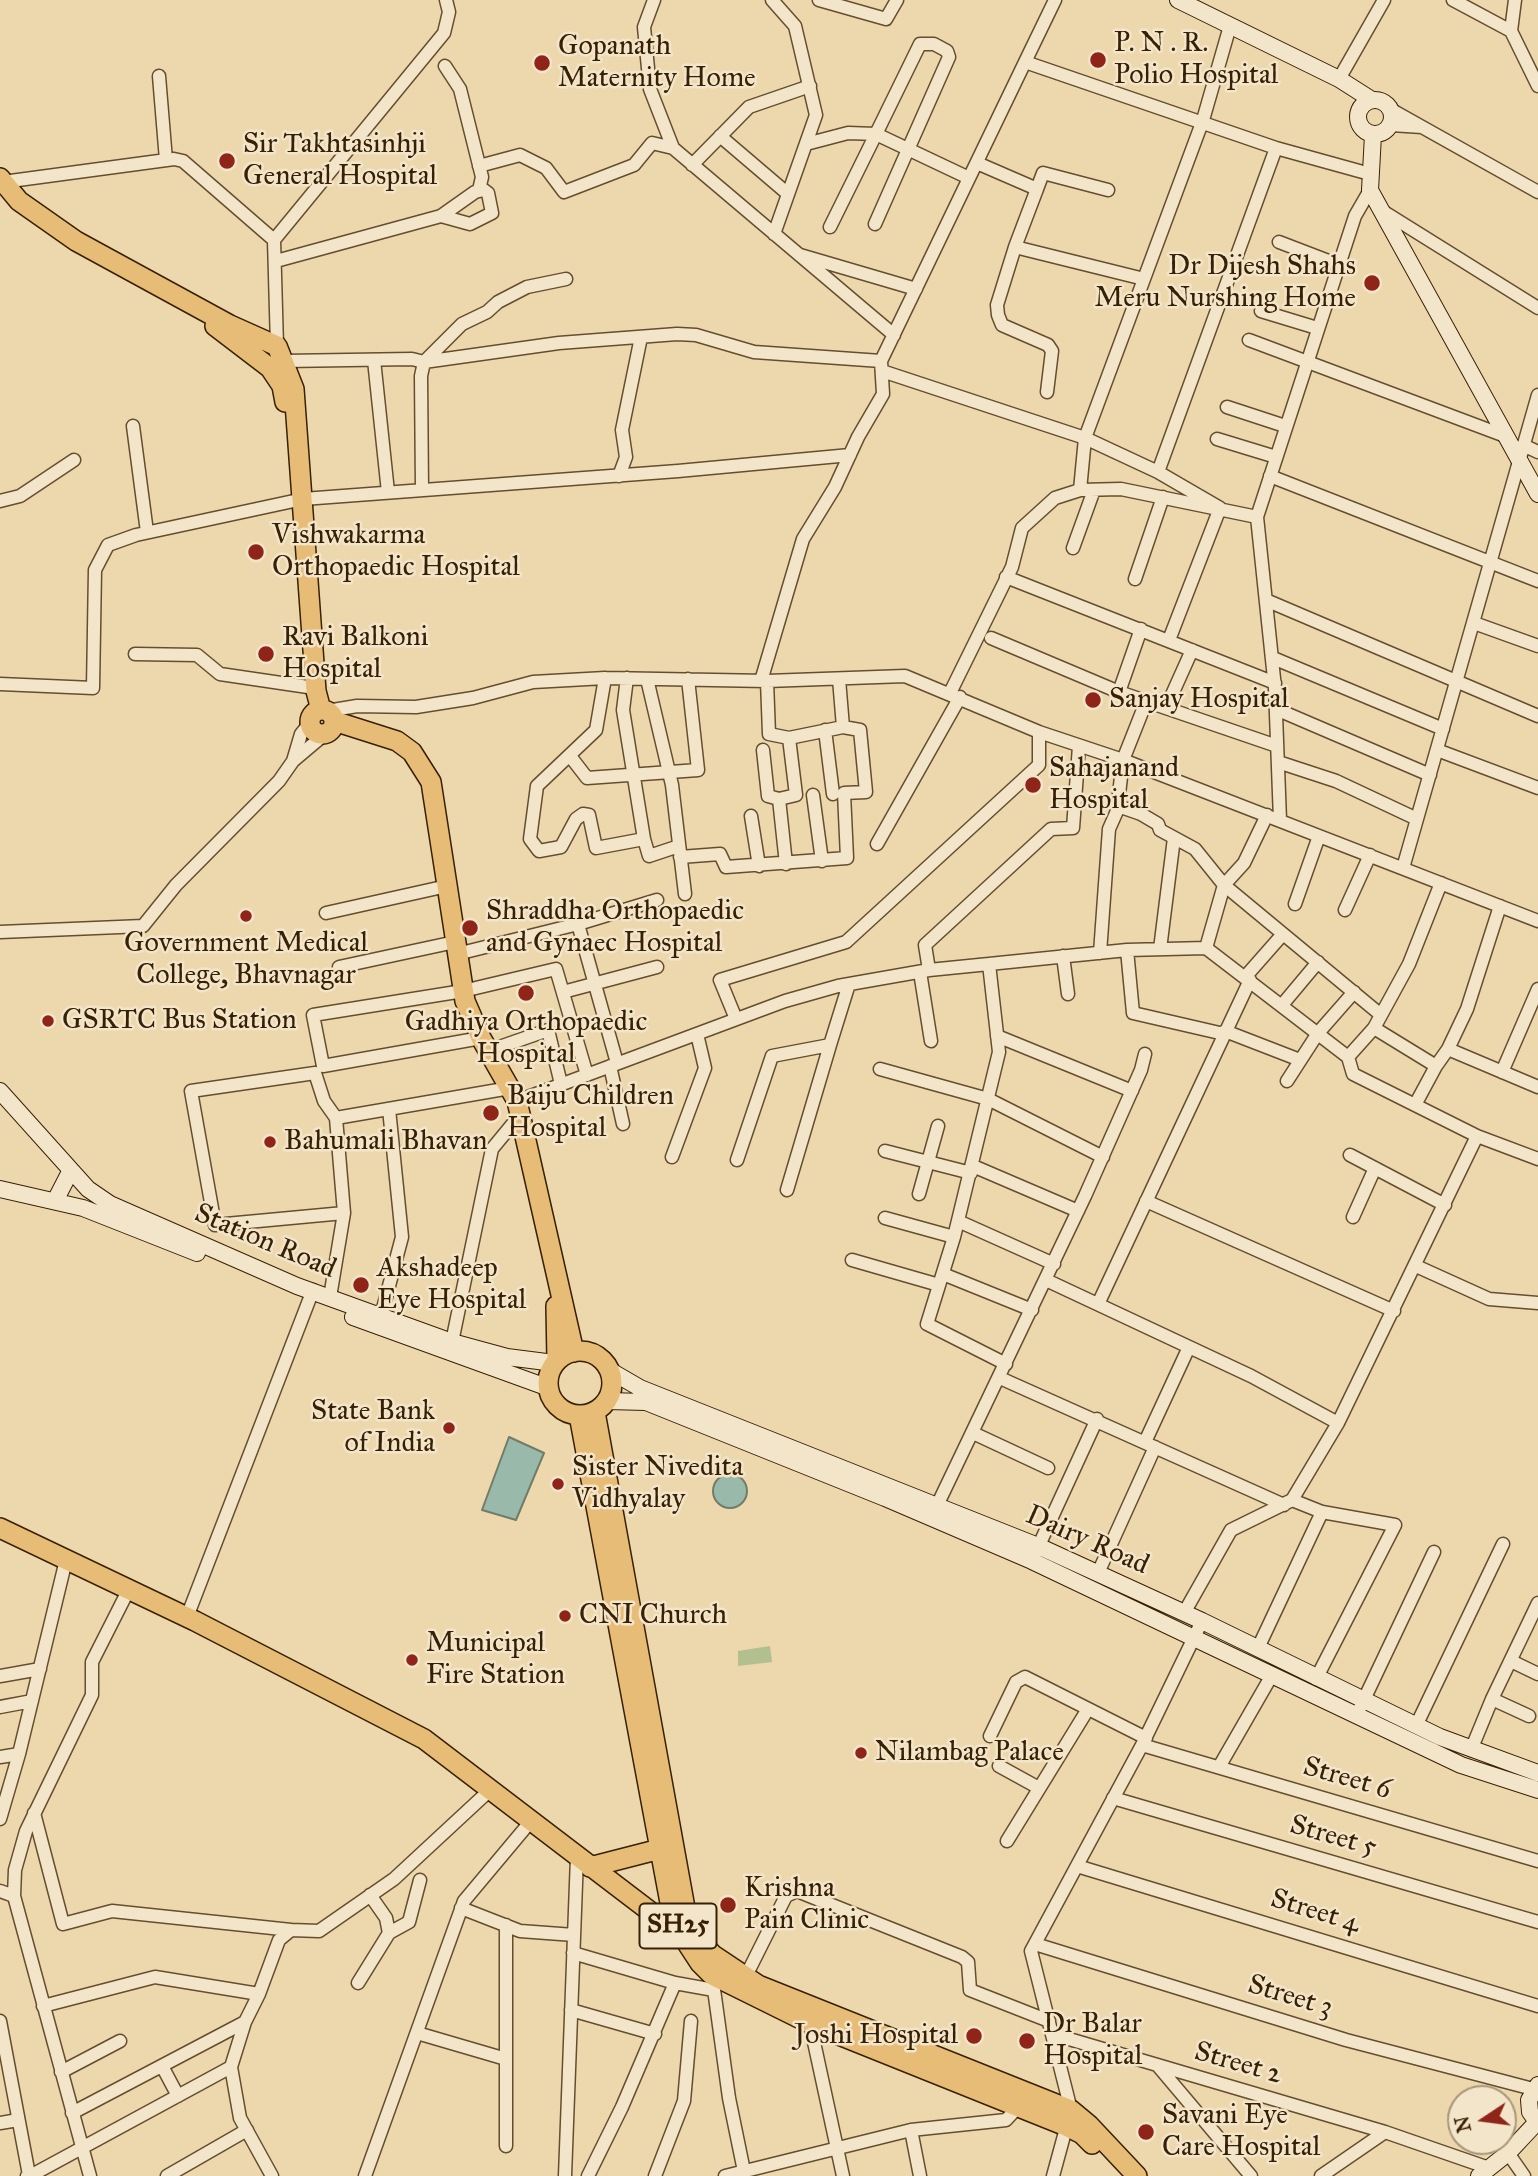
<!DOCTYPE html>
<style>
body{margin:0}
#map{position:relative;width:1538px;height:2176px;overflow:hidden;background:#edd7ad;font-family:"IM FELL Great Primer",serif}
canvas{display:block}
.north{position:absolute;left:1447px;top:2085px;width:70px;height:70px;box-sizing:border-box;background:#f3e5ca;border:2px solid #a8967b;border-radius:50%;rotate:257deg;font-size:19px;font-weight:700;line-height:28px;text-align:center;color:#382004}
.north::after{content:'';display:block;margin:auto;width:24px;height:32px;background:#8f2418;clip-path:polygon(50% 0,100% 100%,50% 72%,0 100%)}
</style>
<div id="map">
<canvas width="1538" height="2176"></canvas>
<div class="north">N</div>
</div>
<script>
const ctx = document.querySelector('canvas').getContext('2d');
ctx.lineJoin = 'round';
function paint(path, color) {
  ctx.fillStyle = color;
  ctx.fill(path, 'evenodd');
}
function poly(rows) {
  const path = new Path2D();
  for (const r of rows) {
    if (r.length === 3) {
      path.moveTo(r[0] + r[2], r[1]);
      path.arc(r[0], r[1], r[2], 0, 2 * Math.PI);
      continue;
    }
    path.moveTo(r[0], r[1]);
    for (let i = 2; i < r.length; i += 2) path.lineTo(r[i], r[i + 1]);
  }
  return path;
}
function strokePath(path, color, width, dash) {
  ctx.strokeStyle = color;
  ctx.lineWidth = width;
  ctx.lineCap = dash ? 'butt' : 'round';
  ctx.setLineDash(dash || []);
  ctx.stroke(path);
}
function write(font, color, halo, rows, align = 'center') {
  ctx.font = font + ' "IM FELL Great Primer",serif';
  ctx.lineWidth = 5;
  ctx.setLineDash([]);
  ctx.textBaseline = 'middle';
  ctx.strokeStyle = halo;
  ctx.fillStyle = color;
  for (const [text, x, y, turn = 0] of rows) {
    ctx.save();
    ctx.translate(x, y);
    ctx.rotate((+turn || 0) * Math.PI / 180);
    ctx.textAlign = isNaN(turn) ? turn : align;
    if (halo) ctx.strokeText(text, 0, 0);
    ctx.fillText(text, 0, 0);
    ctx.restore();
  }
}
paint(poly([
 [770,1646,772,1662,738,1666,738,1651]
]), '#b2bf8f');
const water = poly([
 [509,1437,544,1453,516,1520,482,1510,509,1437],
 [730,1491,17]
]);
paint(water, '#99baab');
strokePath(water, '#727c68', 2);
const street = poly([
 [654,0,644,27,650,89,673,148,894,335],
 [772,0,795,26,816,115,774,234],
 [819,0,886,19,897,0],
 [1055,0,1025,62,1276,148,1370,174],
 [1453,0,1511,31,1538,86],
 [1511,31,1515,0],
 [445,66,460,89,482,177,479,190],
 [159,76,166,160],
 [1339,79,1384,0],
 [1390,109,1538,192],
 [1391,125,1422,127],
 [720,136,788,194],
 [806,144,848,133,876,134,920,44,934,44,947,51,949,57,875,224],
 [977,163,1037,189,1043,173,1108,190],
 [692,165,749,107,810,86],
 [479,166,520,155,546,168,564,192,634,165,652,143,673,148],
 [3,182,174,159,183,161,274,240],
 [1037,189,1015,247,997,305,998,315,1002,325,1048,345,1052,351,1047,392],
 [1381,210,1538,308],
 [830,227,876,134,969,178],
 [1279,242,1339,265],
 [1015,247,1144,279],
 [800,255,916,289],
 [276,261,441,216,475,192,484,190,488,193,492,213,470,224,441,216],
 [1261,311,1317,328],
 [1249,340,1505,436],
 [277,346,274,240,444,33,449,12,446,0],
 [374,360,388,492],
 [285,361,412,359,424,362,559,343,677,334,696,335,754,352,881,361],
 [882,371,1085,438,1158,472,1220,508,1169,640],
 [1227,407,1285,426],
 [133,426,147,532],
 [1217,439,1276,457],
 [1523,445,1538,452],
 [1158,472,1276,148],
 [619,476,626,457,622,430,641,337],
 [1270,476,1538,581],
 [422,490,421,376,424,362,462,324,487,312,498,302,527,287,566,279],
 [1080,490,1085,438,1203,120,1230,26],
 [0,501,20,496,74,460],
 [1073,548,1094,490],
 [1006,577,1275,683],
 [1135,579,1163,497],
 [1268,601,1538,716],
 [1474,623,1538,646],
 [991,638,1119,692,1277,746],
 [135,654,197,655,220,674,308,687],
 [1273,658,1443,729],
 [605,678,596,730,537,786,530,839,539,851,561,847,576,819,583,814,589,815,596,848,644,839,623,710,627,678],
 [647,679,672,785,685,894],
 [761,681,803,539,835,487,858,437,883,394,881,361,1025,62],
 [767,681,769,734,789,738,796,795,779,799,786,864],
 [0,684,93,688,95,570,108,545,136,535,303,499,678,471,850,455],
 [1119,692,1141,629],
 [950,693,1012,567,1022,528,1055,498,1080,490,1121,489,1257,517],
 [1166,708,1192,650],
 [1276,709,1430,775],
 [327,711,357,706,416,707,473,698,533,682,605,678,767,681,905,676,1039,732,1123,760,1538,921],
 [825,730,833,794],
 [789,738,843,727],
 [763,750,768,796,779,799],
 [1437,750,1538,788],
 [570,756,587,778,698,770,688,679],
 [293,761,325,734],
 [1278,762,1336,781,1417,819],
 [813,795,822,861],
 [1118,806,1141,814,1158,824,1160,830,1195,849,1224,885,1381,1015],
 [751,816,759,866],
 [1280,820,1275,688,1257,517,1355,216,1370,190],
 [644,839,649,856,679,846],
 [877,844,960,697],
 [680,857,720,854,726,867,847,858,844,793,866,792,860,730,843,727,839,679],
 [1403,868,1538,395],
 [1295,904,1319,836],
 [1345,910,1370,855],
 [326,913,447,886],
 [578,924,657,900],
 [0,932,143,926,176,885,279,781,293,761,301,734,310,723],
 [1206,948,1224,885,1244,863,1267,815],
 [1160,949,1174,838],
 [1127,950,1133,1013,1224,1034],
 [1100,953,1109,829,1117,811,1123,760,1146,702],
 [457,954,578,924,617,1063],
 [1063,956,1068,994],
 [989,964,999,1052,954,1237,927,1324,1006,1364],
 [339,967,455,942],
 [929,970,925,945,1051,829,1073,828,1079,746],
 [920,972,931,1041],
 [1246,976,1283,934],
 [563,992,657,967],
 [1282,1005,1318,962],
 [736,1019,720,980,846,942,1039,765,1039,732],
 [1374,1028,1436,1066,1415,1105],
 [1225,1031,1300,1060],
 [997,1036,1132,1091],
 [481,1038,323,1066,313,1015,463,991,556,969,587,1075],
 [1448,1049,1538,1087],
 [488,1051,548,1030,561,1084],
 [1348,1057,1374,1028,1409,964,1441,883],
 [610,1066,623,1124],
 [1436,1066,1448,1049,1467,1009,1500,906],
 [880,1069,988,1099,1103,1157],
 [1502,1072,1538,989],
 [1287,1081,1318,1033,1354,992],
 [517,1101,785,1001,838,986,929,970,989,964,1127,950,1206,948,1348,1057,1353,1074,1477,1136,1538,1159],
 [336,1118,510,1088],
 [885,1151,971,1173],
 [1350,1155,1445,1205],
 [672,1157,705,1068,697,1034],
 [737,1160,772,1056,830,1045,849,984],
 [973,1166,1078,1211],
 [787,1190,830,1045],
 [919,1194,938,1126],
 [1146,1201,1394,1311],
 [1353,1217,1375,1168],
 [885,1218,954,1237],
 [958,1221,1054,1264],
 [852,1260,939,1285],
 [1416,1266,1489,1299,1538,1303],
 [943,1274,1032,1310],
 [1046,1280,1251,1376,1338,1423],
 [330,1297,344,1213,336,1118,324,1101,315,1073,191,1091,215,1225,344,1213],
 [1099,1302,1250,980],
 [381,1316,402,1237,389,1109],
 [452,1342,492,1149,520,1115],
 [1000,1378,1284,1505],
 [973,1433,1048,1468],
 [1145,1442,1189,1347],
 [1292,1500,1322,1512,1395,1525,1316,1679],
 [934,1512,1085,1196,1141,1070,1145,1054],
 [1035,1554,1097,1419],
 [1098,1573,1155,1447],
 [1184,1613,1231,1530,1292,1500,1338,1423,1477,1136],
 [187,1617,313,1290],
 [1258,1648,1322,1512],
 [1511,1661,1538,1674],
 [0,1676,40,1669],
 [1492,1699,1529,1716],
 [0,1707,32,1701],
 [1360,1708,1434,1552],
 [1416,1726,1503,1544],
 [990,1736,1016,1682,1025,1677,1146,1738],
 [1142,1745,1538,1861],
 [1471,1750,1492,1699,1538,1603],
 [0,1757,19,1754],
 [999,1766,1039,1788],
 [1219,1767,1272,1675],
 [1113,1798,1538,1922],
 [34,1813,63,1924,112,1911,291,1930,279,1940,259,1994],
 [0,1819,19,1754,66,1560],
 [1007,1841,1088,1709],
 [1077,1866,1538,2006],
 [0,1891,14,1896,90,2176],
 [14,1896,15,1870,26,1831,92,1695,92,1662,129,1589],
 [461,1908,520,1931,574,1935],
 [506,1925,506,2146],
 [291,1930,319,1931,394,1879,490,1790],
 [389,1933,409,1922,420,1880],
 [1035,1944,1346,2040,1533,2089],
 [573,1953,675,1983,622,2107,588,2176],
 [712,1975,729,2098,745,2176],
 [745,1978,786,1896,797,1891,962,1957,968,1962,970,1990,1049,2021],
 [358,1983,389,1933,386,1918,370,1895],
 [675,1983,714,1990],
 [43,2006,155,1977,259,1994,245,2022,231,2067],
 [571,2010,655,2034],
 [809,2019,843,2176],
 [0,2021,29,2175,27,2176],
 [417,2033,506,2059],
 [1052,2034,1385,2132,1489,2168],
 [162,2066,178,2096],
 [1158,2066,1251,2176],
 [61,2072,120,2041],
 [72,2113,245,2022],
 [0,2123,18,2120],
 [911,2130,920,2176],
 [1508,2153,1524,2176],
 [30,2176,231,2067,240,2118,272,2176],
 [167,2176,247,2130],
 [365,2176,464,1901,531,1821],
 [565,2176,577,1857],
 [655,2176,684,2101,691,2021],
 [725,2176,911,2130,1006,2120,1018,2107],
 [1053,2176,1071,2110,1031,1951,1142,1745,1202,1621],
 [1321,2176,1385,2132]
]);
const secondary = poly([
 [1178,0,1339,79,1372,100],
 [1375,117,17],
 [1373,135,1370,190,1538,494],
 [0,1091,88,1189,110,1204,297,1286,452,1342,507,1357,554,1363],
 [0,1189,83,1208,197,1253],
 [55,1201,71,1170],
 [353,1317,549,1388],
 [609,1370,640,1388,1038,1546,1202,1621,1440,1737,1538,1773],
 [607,1401,646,1402,885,1498,1032,1561,1461,1765,1538,1790],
 [1538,2085,1529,2100,1530,2112,1538,2123],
 [1479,2176,1508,2153,1537,2122]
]);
const primary = poly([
 [0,178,19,201,76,241,230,325,277,346,294,389,316,691,321,710],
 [215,326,270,368,282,386,285,402],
 [322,722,12],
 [334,721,397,741,412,752,431,782,465,1001,481,1038,517,1101,574,1352],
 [556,1306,557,1361],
 [580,1383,32],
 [595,1412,685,1908,700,1941,713,1955,758,1985,1071,2110,1089,2125,1137,2176],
 [579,1415,671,1908,683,1937,700,1963,712,1975,809,2023,1066,2126,1082,2134,1092,2144],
 [0,1528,195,1621,424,1739,681,1935],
 [590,1867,660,1849]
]);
strokePath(street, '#654e2e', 15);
strokePath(secondary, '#382004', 18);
strokePath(primary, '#382004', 22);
strokePath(street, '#f3e5ca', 12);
strokePath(secondary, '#f3e5ca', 16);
strokePath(primary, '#e6bc76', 19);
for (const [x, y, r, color] of [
 [1098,60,9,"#8f2418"],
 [542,63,9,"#8f2418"],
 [227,161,9,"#8f2418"],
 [1372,283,9,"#8f2418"],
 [256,552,9,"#8f2418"],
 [266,654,9,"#8f2418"],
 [1093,700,9,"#8f2418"],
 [1033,785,9,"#8f2418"],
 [246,916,7,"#8f2418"],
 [470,928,9,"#8f2418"],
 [526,993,9,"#8f2418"],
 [48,1021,7,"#8f2418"],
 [491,1113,9,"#8f2418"],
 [270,1142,7,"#8f2418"],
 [361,1285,9,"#8f2418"],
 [449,1428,7,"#8f2418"],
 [558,1484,7,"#8f2418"],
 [565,1616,7,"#8f2418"],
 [412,1660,7,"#8f2418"],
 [861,1753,7,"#8f2418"],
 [728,1905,9,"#8f2418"],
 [974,2036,9,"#8f2418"],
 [1027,2041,9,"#8f2418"],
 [1146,2132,9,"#8f2418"]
]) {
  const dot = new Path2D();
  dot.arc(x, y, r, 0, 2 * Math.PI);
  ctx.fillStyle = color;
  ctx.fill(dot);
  strokePath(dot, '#f3e5ca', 2.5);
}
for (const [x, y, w] of [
 [678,1926,77]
]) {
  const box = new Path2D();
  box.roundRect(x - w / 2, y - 22.5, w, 45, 5);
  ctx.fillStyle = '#f3e5ca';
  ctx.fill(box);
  strokePath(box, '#382004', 2);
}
write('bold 26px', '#382004', null, [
 ["SH25",678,1926]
]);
write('28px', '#382004', '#f3e5ca', [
 ["P. N . R.",1114,44],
 ["Polio Hospital",1114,76],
 ["Gopanath",558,47],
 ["Maternity Home",558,79],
 ["Sir Takhtasinhji",243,145],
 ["General Hospital",243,177],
 ["Dr Dijesh Shahs",1356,267,"right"],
 ["Meru Nurshing Home",1356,299,"right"],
 ["Vishwakarma",272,536],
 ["Orthopaedic Hospital",272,568],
 ["Ravi Balkoni",282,638],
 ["Hospital",282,670],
 ["Sanjay Hospital",1109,700],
 ["Sahajanand",1049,769],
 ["Hospital",1049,801],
 ["Shraddha Orthopaedic",486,912],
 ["and Gynaec Hospital",486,944],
 ["Government Medical",246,944,"center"],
 ["College, Bhavnagar",246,976,"center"],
 ["GSRTC Bus Station",62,1021],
 ["Gadhiya Orthopaedic",526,1023,"center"],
 ["Hospital",526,1055,"center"],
 ["Baiju Children",507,1097],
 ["Hospital",507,1129],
 ["Bahumali Bhavan",284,1142],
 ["Akshadeep",377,1269],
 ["Eye Hospital",377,1301],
 ["State Bank",435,1412,"right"],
 ["of India",435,1444,"right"],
 ["Sister Nivedita",572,1468],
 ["Vidhyalay",572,1500],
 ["CNI Church",579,1616],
 ["Municipal",426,1644],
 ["Fire Station",426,1676],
 ["Nilambag Palace",875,1753],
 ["Krishna",744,1889],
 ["Pain Clinic",744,1921],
 ["Dr Balar",1043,2025],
 ["Hospital",1043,2057],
 ["Joshi Hospital",958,2036,"right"],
 ["Savani Eye",1162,2116],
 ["Care Hospital",1162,2148]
], 'left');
write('28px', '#382004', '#f3e5ca', [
 ["Station Road",265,1242,23],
 ["Dairy Road",1087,1541,24],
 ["Street 6",1347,1779,16],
 ["Street 5",1333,1837,16],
 ["Street 4",1315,1912,17],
 ["Street 3",1290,1997,17],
 ["Street 2",1238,2064,16]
]);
</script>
